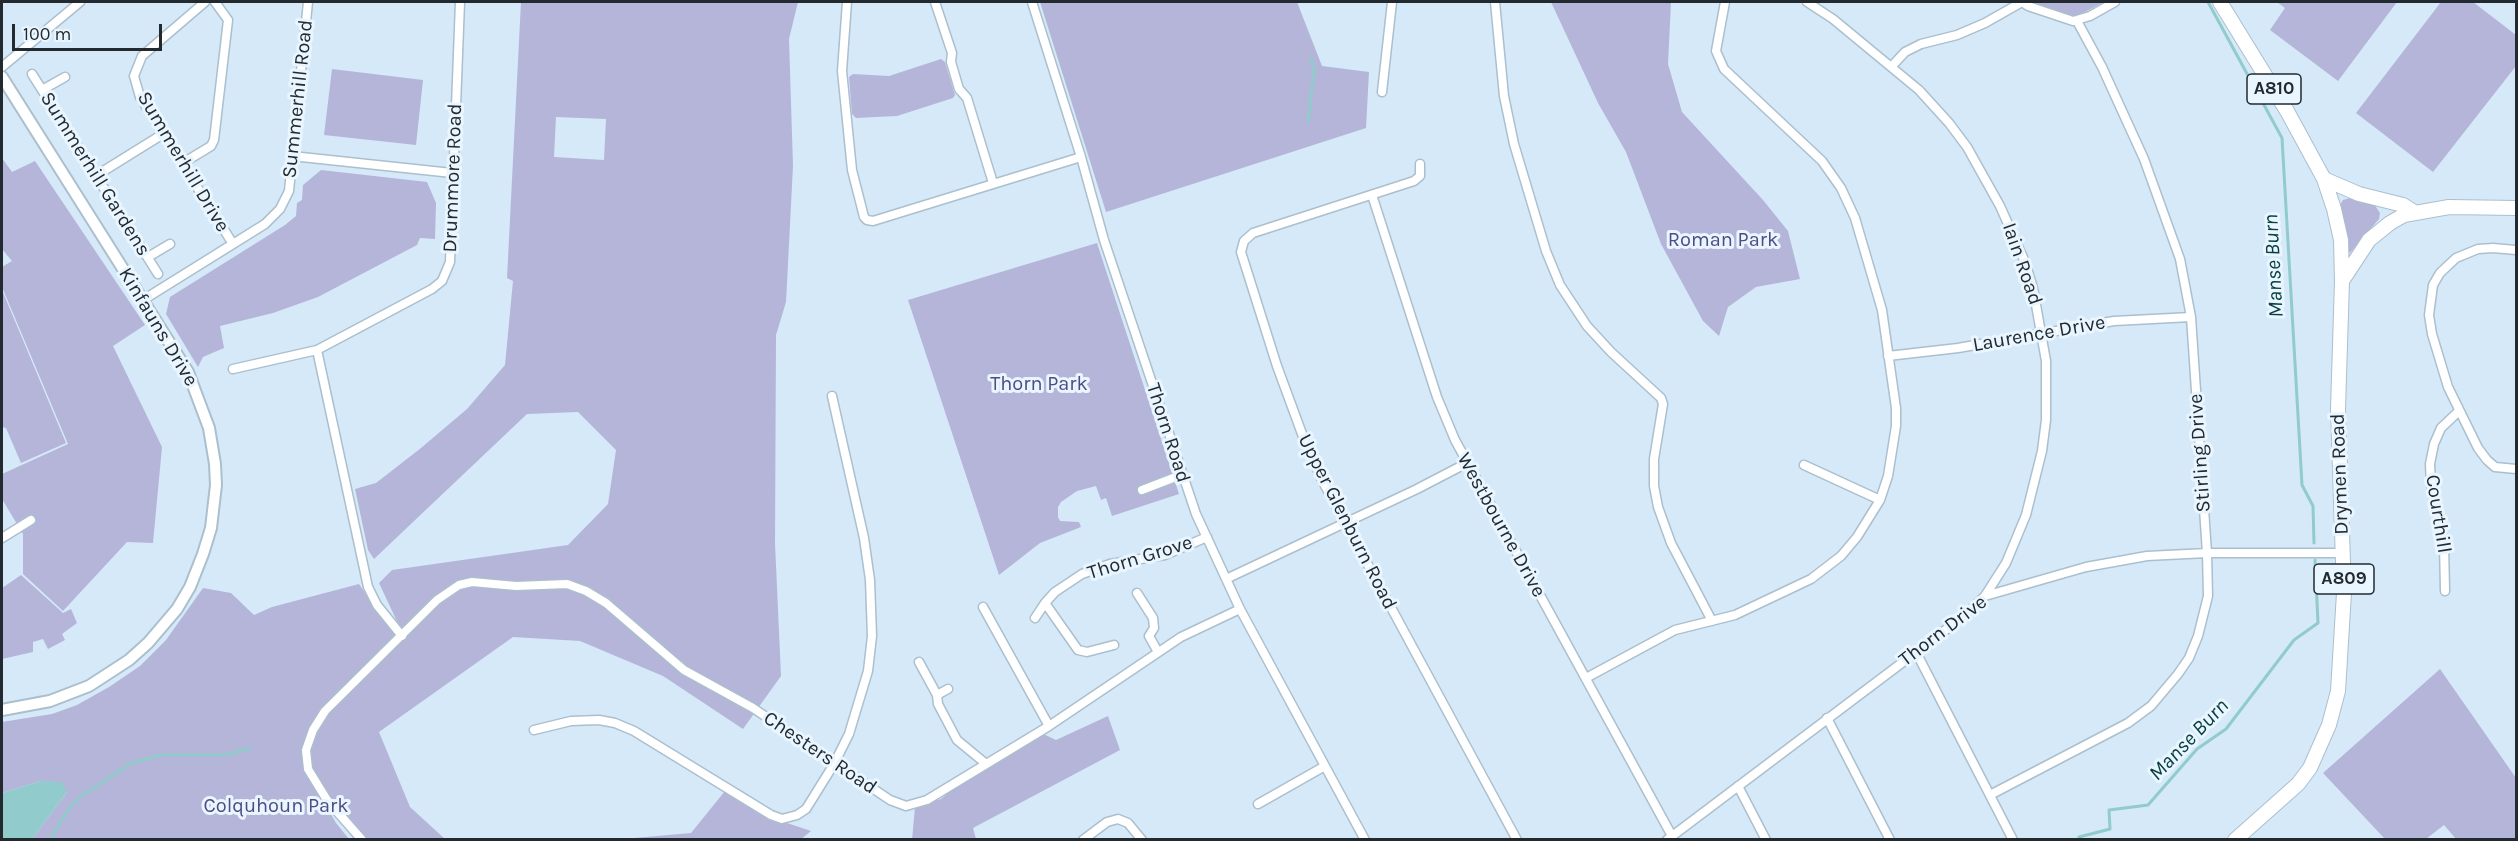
<!DOCTYPE html>
<style>
body{margin:0}
#map{position:relative;width:2518px;height:841px;overflow:hidden;background:#d5e9f9;font-family:Karla,sans-serif}
canvas{display:block}
.frame{position:absolute;inset:0;border:3px solid #222a2f;pointer-events:none}
.scale{position:absolute;left:12px;top:24px;width:150px;height:27px;box-sizing:border-box;border:3px solid #222a2f;border-top:0;padding-left:8px;font-size:18px;line-height:21px;white-space:nowrap;color:#222a2f;-webkit-text-stroke:4px #e9f5ff;paint-order:stroke}
</style>
<div id="map">
<canvas width="2518" height="841"></canvas>
<div class="frame"></div>
<div class="scale">100 m</div>
</div>
<script>
const ctx = document.querySelector('canvas').getContext('2d');
ctx.lineJoin = 'round';
function paint(path, color) {
  ctx.fillStyle = color;
  ctx.fill(path, 'evenodd');
}
function poly(rows) {
  const path = new Path2D();
  for (const r of rows) {
    path.moveTo(r[0], r[1]);
    for (let i = 2; i < r.length; i += 2) path.lineTo(r[i], r[i + 1]);
  }
  return path;
}
function strokePath(path, color, width, dash) {
  ctx.strokeStyle = color;
  ctx.lineWidth = width;
  ctx.lineCap = dash ? 'butt' : 'round';
  ctx.setLineDash(dash || []);
  ctx.stroke(path);
}
function write(font, color, halo, rows, align = 'center') {
  ctx.font = font + ' Karla,sans-serif';
  ctx.lineWidth = 6;
  ctx.setLineDash([]);
  ctx.textBaseline = 'middle';
  ctx.strokeStyle = halo;
  ctx.fillStyle = color;
  for (const [text, x, y, turn = 0] of rows) {
    ctx.save();
    ctx.translate(x, y);
    ctx.rotate((+turn || 0) * Math.PI / 180);
    ctx.textAlign = isNaN(turn) ? turn : align;
    if (halo) ctx.strokeText(text, 0, 0);
    ctx.fillText(text, 0, 0);
    ctx.restore();
  }
}
paint(poly([
 [521,2,798,2,789,39,793,166,786,302,776,335,775,543,781,676,743,729,663,676,580,641,513,637,379,732,410,807,445,839,363,839,307,773,336,823,349,839,32,839,67,792,41,781,2,793,2,722,52,714,77,705,109,687,140,666,166,640,203,588,231,593,254,615,272,607,359,584,380,615,394,633,402,632,379,583,392,570,568,545,608,504,616,450,578,412,527,414,374,559,368,550,355,489,376,483,421,448,467,409,505,365,513,281,507,278],
 [556,117,606,119,604,160,554,157],
 [1040,2,1297,2,1322,66,1369,72,1366,128,1106,212],
 [1551,2,1671,2,1668,64,1682,112,1763,200,1788,231,1800,279,1756,287,1728,307,1719,336,1703,321,1661,244,1626,152,1598,103],
 [2028,2,2104,2,2075,17],
 [2277,2,2397,2,2338,81,2270,30,2285,8],
 [2441,2,2473,2,2516,35,2516,66,2433,172,2356,113],
 [941,59,945,62,955,95,953,98,897,116,856,118,852,114,849,77,853,74,889,76],
 [332,69,423,80,416,145,324,135],
 [2,158,12,172,35,161,145,325,113,346,162,447,153,543,127,542,63,611,23,574,23,534,2,499,2,474,68,444,2,287,2,267,12,261,2,249],
 [321,170,427,182,436,203,435,239,420,238,417,245,318,297,273,313,220,326,224,348,203,357,198,367,166,314,170,297,285,225,296,216,297,203,302,200,303,185],
 [2350,198,2374,204,2380,213,2379,219,2350,253,2348,251,2340,205,2343,200],
 [1097,243,1179,494,1112,516,1106,498,1101,500,1096,486,1077,491,1061,502,1058,507,1058,517,1060,521,1079,522,1081,527,1040,543,999,575,908,300],
 [2,290,66,443,21,463,6,428,2,427],
 [21,575,63,613,71,609,77,623,62,634,65,640,48,649,43,639,33,642,33,652,2,659,2,588],
 [2440,669,2516,778,2516,839,2456,839,2444,825,2426,839,2385,839,2323,773],
 [1108,716,1120,750,973,828,976,839,912,840,915,807,941,799,974,771,1039,732,1056,740],
 [725,791,778,820,811,831,800,840,612,840,691,833]
]), '#b5b5d9');
paint(poly([
 [41,781,62,782,67,792,32,839,2,839,2,793]
]), '#91cbcb');
strokePath(poly([
 [2208,2,2282,138,2302,485,2313,506,2314,543],
 [1308,122,1314,70,1311,58],
 [50,840,68,810,82,795,132,763,160,755,226,755,250,748],
 [2079,840,2079,837,2110,829,2109,810,2148,805,2197,749,2226,729,2294,640,2318,623,2315,560]
]), '#91cbcb', 3);
const minor = poly([
 [205,2,142,56,134,76,140,97,233,244],
 [847,2,842,71,852,170,864,217,867,220,873,221,1081,157],
 [935,2,952,53,951,62,959,89,967,98,993,183],
 [1032,2,1081,157,1104,240,1196,514,1240,609,1365,840],
 [1495,2,1504,96,1514,144,1546,251,1560,285,1587,326,1611,352,1661,398,1663,404,1654,459,1654,486,1658,507,1671,543,1712,621],
 [1807,2,1833,19,1919,90,1949,123,1967,147,2000,206,2025,262,2033,288,2046,361,2046,420,2042,451,2026,515,2006,563,1985,596],
 [2022,2,2028,6,2073,21,2090,16,2115,2],
 [1892,66,1905,52,1921,44,1957,35,1985,23,2022,2],
 [2,67,80,2],
 [32,74,158,274],
 [42,90,65,77],
 [1382,92,1392,2],
 [292,156,452,173],
 [183,163,211,146,214,140,228,20,215,2],
 [1420,164,1420,176,1414,181,1253,233,1244,241,1241,252,1277,366,1305,442,1322,480,1517,840],
 [97,175,163,134],
 [1372,195,1437,397,1455,440,1672,836],
 [2516,250,2493,248,2478,249,2456,258,2440,273,2433,285,2429,315,2432,334,2448,387,2478,448,2487,460,2495,467,2516,469],
 [148,257,170,244],
 [143,300,265,224,280,209,289,191,308,2],
 [317,350,368,587,377,605,402,636],
 [1888,356,1958,348,2114,321,2191,317],
 [233,369,317,350,432,289,442,281,450,262,460,2],
 [1804,465,1880,500],
 [1142,490,1181,475],
 [2,538,31,520],
 [1226,579,1417,489,1467,463],
 [2445,591,2444,543,2431,485,2430,464,2434,444,2441,428,2459,411],
 [1137,593,1153,618,1154,628,1149,636,1158,652],
 [983,607,1049,726],
 [1035,618,1045,603],
 [1114,645,1087,652,1078,650,1045,603,1055,592,1082,574,1110,564,1165,555,1207,537],
 [1916,652,2013,840],
 [919,662,937,695,938,704,957,740,985,763],
 [1586,678,1675,630,1735,615,1811,579,1841,556,1857,537,1880,500,1888,476,1896,426,1896,408,1882,310,1855,218,1841,188,1822,161,1724,69,1716,51,1725,2],
 [937,695,948,689],
 [1827,718,1890,840],
 [534,730,571,721,599,720,615,723,634,731,771,815,782,819,797,815,806,809,834,764,849,734,868,671,872,636,870,580,864,538,832,396],
 [1738,786,1766,840],
 [1990,795,2128,723,2151,706,2178,674,2189,658,2198,636,2208,596,2207,553,2191,317,2180,259,2144,159,2102,67,2077,21],
 [1258,804,1325,766],
 [362,840,327,800,308,769,306,750,313,730,325,711,437,600,459,585,472,582,516,586,567,584,586,591,606,603,684,670,753,708,890,800,906,806,927,800,1049,726,1181,637,1240,609],
 [1083,840,1107,822,1118,819,1128,823,1142,840],
 [1667,840,1964,616,1985,596,2086,567,2147,556,2207,553,2343,553]
]);
const tertiary = poly([
 [2,77,188,372,209,428,215,464,216,485,211,528,203,554,190,587,177,609,148,643,129,660,89,686,50,701,2,710]
]);
const primary = poly([
 [2220,2,2287,111,2324,179,2334,209,2341,240,2342,281,2338,409,2344,593,2338,691,2329,725,2310,768,2298,784,2235,840],
 [2324,179,2359,194,2403,205,2414,212],
 [2342,281,2369,240,2390,223,2404,215,2449,207,2516,208]
]);
strokePath(minor, '#abbfcd', 11);
strokePath(tertiary, '#abbfcd', 14);
strokePath(primary, '#abbfcd', 16);
strokePath(minor, '#fff', 8);
strokePath(tertiary, '#fff', 10);
strokePath(primary, '#fff', 14);
for (const [x, y, w] of [
 [2274,89,54],
 [2344,579,60]
]) {
  const box = new Path2D();
  box.roundRect(x - w / 2, y - 15, w, 30, 4.5);
  ctx.fillStyle = '#e9f5ff';
  ctx.fill(box);
  strokePath(box, '#222a2f', 1.5);
}
write('bold 18px', '#222a2f', null, [
 ["A810",2274,89],
 ["A809",2344,579]
]);
write('20px', '#222a2f', '#e9f5ff', [
 ["Summerhill Road",298,99,-84],
 ["Summerhill Drive",183,162,59],
 ["Summerhill Gardens",95,174,58],
 ["Drummore Road",453,178,-88],
 ["Iain Road",2022,264,71],
 ["Kinfauns Drive",158,327,59],
 ["Laurence Drive",2039,334,-10],
 ["Thorn Road",1168,433,72],
 ["Stirling Drive",2200,453,-94],
 ["Drymen Road",2340,474,-92],
 ["Courthill",2438,514,81],
 ["Upper Glenburn Road",1347,522,63],
 ["Westbourne Drive",1501,525,61],
 ["Thorn Grove",1140,558,-17],
 ["Thorn Drive",1943,631,-37],
 ["Chesters Road",820,753,34]
]);
write('20px', '#4f4b83', '#e9f5ff', [
 ["Roman Park",1723,240],
 ["Thorn Park",1039,384],
 ["Colquhoun Park",276,806]
]);
write('italic 21px', '#094141', '#e9f5ff', [
 ["Manse Burn",2274,266,-93],
 ["Manse Burn",2189,740,-46]
]);
</script>
